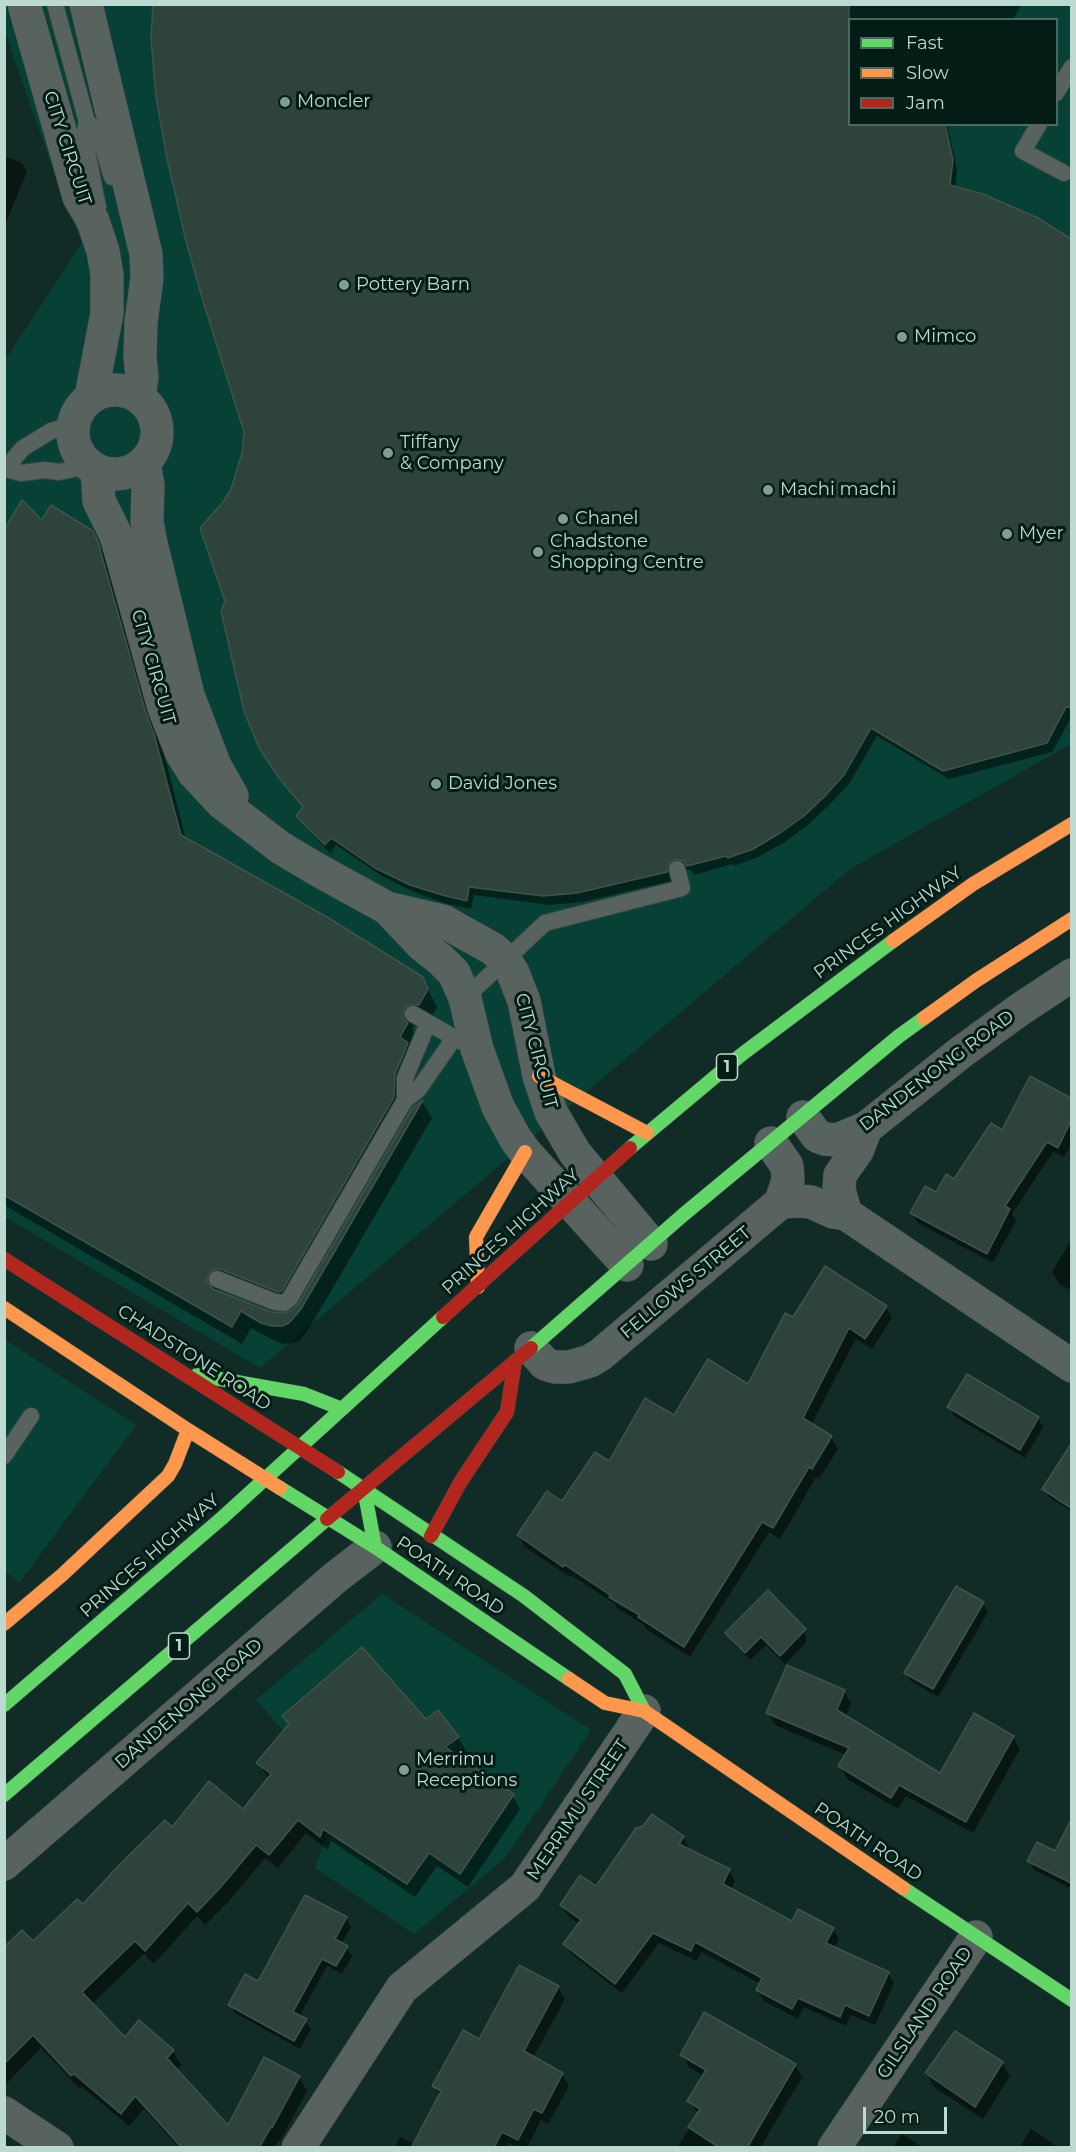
<!DOCTYPE html>
<style>
body{margin:0}
#map{position:relative;width:1076px;height:2152px;overflow:hidden;background:#112c26;font-family:Montserrat,sans-serif}
canvas{display:block}
.frame{position:absolute;inset:0;border:6px solid #bcdad0;pointer-events:none}
.legend{position:absolute;left:848px;top:18px;width:210px;height:108px;box-sizing:border-box;background:#031c15;border:2px solid #4d6860;margin:0;padding:8px 10px;list-style:none;font-size:18px;color:#bcdad0}
.legend li{display:flex;align-items:center;gap:12px;height:30px}
.legend b{width:30px;border:2px solid #4d6860}
.scale{position:absolute;left:863px;top:2107px;width:84px;height:27px;box-sizing:border-box;border:3px solid #bcdad0;border-top:0;padding-left:8px;font-size:18px;line-height:21px;white-space:nowrap;color:#bcdad0;-webkit-text-stroke:4px #031c15;paint-order:stroke}
</style>
<div id="map">
<canvas width="1076" height="2152"></canvas>
<div class="frame"></div>
<ul class="legend">
<li><b style="height:8px;background:#63d668"></b>Fast</li>
<li><b style="height:8px;background:#ff974d"></b>Slow</li>
<li><b style="height:8px;background:#b3261e"></b>Jam</li>
</ul>
<div class="scale">20 m</div>
</div>
<script>
const ctx = document.querySelector('canvas').getContext('2d');
ctx.lineJoin = 'round';
function paint(path, color) {
  ctx.fillStyle = color;
  ctx.fill(path, 'evenodd');
}
function poly(rows) {
  const path = new Path2D();
  for (const r of rows) {
    if (r.length === 3) {
      path.moveTo(r[0] + r[2], r[1]);
      path.arc(r[0], r[1], r[2], 0, 2 * Math.PI);
      continue;
    }
    path.moveTo(r[0], r[1]);
    for (let i = 2; i < r.length; i += 2) path.lineTo(r[i], r[i + 1]);
  }
  return path;
}
function strokePath(path, color, width, dash) {
  ctx.strokeStyle = color;
  ctx.lineWidth = width;
  ctx.lineCap = dash ? 'butt' : 'round';
  ctx.setLineDash(dash || []);
  ctx.stroke(path);
}
function write(font, color, halo, rows, align = 'center') {
  ctx.font = font + ' Montserrat,sans-serif';
  ctx.lineWidth = 6;
  ctx.setLineDash([]);
  ctx.textBaseline = 'middle';
  ctx.strokeStyle = halo;
  ctx.fillStyle = color;
  for (const [text, x, y, turn = 0] of rows) {
    ctx.save();
    ctx.translate(x, y);
    ctx.rotate((+turn || 0) * Math.PI / 180);
    ctx.textAlign = isNaN(turn) ? turn : align;
    if (halo) ctx.strokeText(text, 0, 0);
    ctx.fillText(text, 0, 0);
    ctx.restore();
  }
}
paint(poly([
 [5,5,1071,5,1071,744,850,869,260,1368,5,1217,5,360,82,243,48,156,5,32],
 [850,20,1056,20,1056,124,850,124],
 [4,1339,136,1425,20,1582,5,1572],
 [382,1594,591,1730,505,1858,414,1934,315,1868,340,1795,256,1700]
]), '#074034');
paint(poly([
 [154,4,1022,4,1013,20,850,20,850,124,947,124,957,170,955,188,1038,220,1072,241,1072,716,1052,752,949,779,877,736,849,784,829,805,809,824,785,842,758,857,734,866,732,864,694,875,691,870,680,867,671,875,671,881,582,902,549,905,474,895,471,909,448,904,416,893,382,876,336,845,330,853,303,824,298,816,303,809,286,787,266,757,227,601,224,503,232,489,244,453,245,432],
 [4,156,22,163,27,172,4,227],
 [43,523,92,532,108,561,155,732,164,753,186,840,422,978,437,1007,429,1022,418,1022,413,1027,413,1035,417,1042,404,1115,292,1308,225,1286,217,1292,271,1313,289,1313,300,1304,414,1108,422,1102,432,1118,310,1327,299,1341,292,1343,283,1344,273,1340,251,1328,242,1344,4,1205,4,533],
 [1030,1078,1072,1099,1072,1143,1064,1157,1053,1152,1012,1214,1016,1221,993,1263,918,1223,912,1213,955,1181,1002,1132],
 [1072,1239,1072,1291,1059,1284,1052,1272],
 [886,1307,892,1318,872,1349,856,1339,811,1425,831,1437,838,1449,819,1479,816,1477,780,1539,769,1532,690,1657,646,1629,643,1624,617,1608,615,1604,571,1575,570,1577,525,1547,519,1535,609,1464,674,1417,749,1386,794,1319],
 [611,1596,647,1617,645,1620,611,1600],
 [949,1407,1038,1418,1043,1427,1025,1458,954,1416],
 [1072,1447,1072,1512,1049,1497,1044,1489],
 [983,1604,988,1612,938,1697,911,1681,906,1673],
 [801,1626,806,1635,806,1643,785,1664,766,1645,750,1660,732,1642,727,1633],
 [844,1691,851,1703,846,1717,941,1775,1013,1737,1020,1749,973,1833,906,1796,898,1809,847,1779,840,1766,846,1755,775,1725,768,1713],
 [284,1717,426,1721,458,1737,466,1751,457,1757,512,1795,520,1809,468,1887,437,1866,415,1897,331,1841,328,1850,306,1833,278,1868,265,1858,228,1902,205,1925,197,1916,154,1964,144,1954,92,2004,125,2039,139,2023,173,2051,181,2065,176,2071,228,2128,299,2077,307,2091,280,2141,279,2140,274,2148,179,2148,144,2109,129,2126,82,2087,80,2089,41,2048,7,2083,4,2081,4,1949,33,1943,83,1907,172,1829,244,1812,269,1779,258,1763,289,1725],
 [1067,1831,1072,1834,1072,1889,1034,1870,1029,1861,1056,1853],
 [683,1837,689,1848,687,1850,729,1870,735,1881,731,1890,793,1923,833,1929,839,1939,834,1949,888,1973,894,1983,875,2025,851,2015,846,2026,804,2007,798,2019,764,2001,757,1990,761,1984,701,1952,697,1961,659,1943,622,1993,571,1954,565,1944,580,1924,568,1916,562,1905,597,1888],
 [346,1918,351,1927,341,1944,346,1947,352,1956,342,1974,327,1966,299,2017,305,2021,311,2029,300,2049,235,2013,230,2005],
 [558,1987,565,1999,533,2058,562,2074,569,2086,548,2124,541,2120,527,2148,518,2148,509,2143,506,2148,395,2148,400,2137,414,2144,440,2096,434,2086,480,2041],
 [682,2055,795,2065,802,2077,760,2148,677,2148,698,2114,689,2101,704,2076,689,2067],
 [1002,2063,1010,2076,983,2119,934,2087,927,2074],
 [1031,2129,1051,2142,1059,2148,1019,2148],
 [902,2134,924,2148,893,2148]
]), '#0007');
const building = poly([
 [153,4,849,4,849,124,945,124,953,160,950,185,983,194,1038,218,1071,239,1071,708,1066,707,1047,743,943,771,871,728,844,775,824,797,804,816,780,833,753,849,728,858,726,856,687,866,684,861,675,859,667,866,667,872,577,893,543,896,469,887,467,901,442,895,410,885,375,868,331,838,325,845,296,816,303,807,279,778,259,748,244,711,221,611,225,601,200,528,223,502,231,489,242,453,244,432,203,301,186,241,167,158,156,97,151,39,153,4],
 [22,500,42,520,51,505,93,531,98,542,146,713,154,734,181,835,327,917,423,977,428,989,419,1005,408,1005,404,1009,404,1019,408,1023,400,1037,408,1043,395,1074,394,1097,282,1291,278,1292,220,1269,215,1269,208,1275,207,1281,213,1289,271,1312,283,1313,291,1311,299,1303,413,1107,423,1100,301,1309,289,1323,282,1326,272,1326,261,1323,241,1311,232,1327,4,1195,4,530,22,500],
 [1030,1076,1071,1098,1071,1121,1058,1148,1047,1142,1005,1206,1010,1209,987,1254,910,1213,925,1186,936,1192,946,1174,954,1179,991,1123,1002,1130,1030,1076],
 [825,1266,887,1306,865,1339,849,1328,803,1418,832,1436,812,1469,809,1467,773,1528,762,1522,684,1647,638,1617,640,1615,609,1597,610,1595,565,1565,563,1567,517,1535,547,1491,562,1501,595,1452,609,1461,645,1398,674,1415,708,1359,748,1384,785,1313,793,1317,825,1266],
 [967,1374,1039,1417,1020,1450,947,1407,967,1374],
 [1071,1444,1071,1508,1042,1489,1071,1444],
 [956,1586,984,1602,933,1689,904,1673,956,1586],
 [768,1590,806,1629,780,1656,761,1637,745,1653,725,1633,768,1590],
 [362,1647,426,1719,438,1710,459,1737,445,1747,514,1794,460,1874,429,1853,407,1884,323,1829,320,1837,298,1820,269,1855,256,1845,220,1888,197,1912,188,1903,145,1951,135,1941,82,1992,125,2037,139,2020,174,2050,167,2058,228,2125,264,2057,300,2076,272,2128,271,2127,259,2148,182,2148,135,2096,121,2114,74,2074,71,2076,33,2035,4,2064,4,1947,22,1930,33,1941,77,1899,83,1904,120,1864,165,1820,172,1827,209,1781,243,1809,271,1774,256,1763,289,1724,282,1716,362,1647],
 [787,1665,845,1690,837,1710,940,1773,974,1713,1014,1736,966,1822,899,1785,891,1798,838,1766,849,1748,766,1713,787,1665],
 [652,1814,684,1836,679,1844,730,1869,723,1884,792,1921,798,1909,834,1928,826,1943,889,1972,869,2016,845,2005,840,2017,798,1998,792,2009,756,1990,762,1978,695,1942,691,1951,653,1933,615,1984,563,1944,581,1920,560,1905,580,1875,596,1886,636,1828,643,1826,652,1814],
 [1071,1820,1071,1883,1027,1861,1037,1842,1055,1851,1071,1820],
 [305,1895,347,1917,335,1939,348,1946,336,1966,322,1959,293,2012,307,2019,294,2041,228,2005,245,1974,258,1981,305,1895],
 [519,1965,559,1986,524,2051,563,2073,542,2113,534,2109,518,2140,502,2132,494,2148,411,2148,441,2091,432,2086,463,2030,479,2039,519,1965],
 [704,2012,796,2064,747,2148,720,2148,688,2127,700,2109,687,2101,706,2070,680,2055,704,2012],
 [955,2031,1003,2062,975,2107,925,2073,955,2031]
]);
paint(building, '#2e433b');
strokePath(building, '#3e534a', 1.5);
const lane = poly([
 [55,4,87,122,84,136,98,207,95,216],
 [1056,93,1072,67],
 [87,122,98,132,112,177],
 [1039,124,1023,151,1064,173],
 [5,469,21,473,45,470,59,472,89,466],
 [4,470,23,448,51,431,74,424],
 [465,998,545,923,682,888,677,869],
 [413,1014,460,1041],
 [405,1100,405,1078,428,1023],
 [217,1279,275,1302,284,1303,290,1298,405,1100,418,1090,448,1047,452,1037],
 [4,1456,31,1416]
]);
const street = poly([
 [24,4,79,197,93,221,103,251,107,274,107,313,91,397],
 [86,4,146,254,147,278,141,322,140,357,142,377,139,397],
 [115,432,42],
 [144,462,148,485,147,521,150,539,188,695,215,766,232,796],
 [97,471,99,501,116,535,164,708,182,754,194,773,222,803,281,848,318,870,387,908,443,921,493,949,504,959,513,973,524,1001,539,1076,551,1112,575,1153,651,1244],
 [387,908,422,945,441,960,454,973,465,998,477,1049,498,1107,515,1138,525,1152,627,1265],
 [803,1117,817,1136,825,1139,837,1140,866,1128,960,1053,1019,1010,1072,975],
 [771,1143,787,1166,788,1180,781,1202],
 [846,1214,839,1190,840,1175,857,1151,866,1128],
 [531,1348,545,1364,555,1367,569,1367,590,1361,600,1355,781,1202,800,1201,811,1202,833,1212,846,1214,1072,1366],
 [4,1864,336,1577,375,1547],
 [4,2113,57,2148],
 [298,2148,402,1988,525,1887,644,1711],
 [834,2148,976,1937]
]);
const fast = poly([
 [630,1148,741,1055,893,941],
 [531,1348,683,1215,899,1036,924,1018],
 [197,1375,304,1394,342,1409],
 [338,1472,524,1596,625,1674,644,1711],
 [280,1488,375,1547,569,1679],
 [364,1489,375,1547],
 [4,1705,222,1518,443,1317],
 [4,1795,327,1519],
 [903,1888,1072,2000]
]);
const slow = poly([
 [893,941,973,884,1072,824],
 [924,1018,977,980,1072,919],
 [539,1076,647,1133],
 [478,1287,476,1237,525,1152],
 [4,1308,188,1430,280,1488],
 [4,1624,62,1575,168,1476,175,1464,188,1430],
 [569,1679,605,1703,644,1711,903,1888]
]);
const jam = poly([
 [4,1259,338,1472],
 [443,1317,630,1148],
 [327,1519,531,1348],
 [431,1536,461,1481,507,1412,515,1361]
]);
strokePath(lane, '#324943', 18);
strokePath(street, '#324943', 34);
strokePath(fast, '#324943', 15);
strokePath(slow, '#324943', 15);
strokePath(jam, '#324943', 15);
strokePath(lane, '#58625f', 16);
strokePath(street, '#58625f', 33);
strokePath(fast, '#63d668', 14);
strokePath(slow, '#ff974d', 14);
strokePath(jam, '#b3261e', 14);
for (const [x, y, r, color] of [
 [285,102,6,"#809d94"],
 [344,285,6,"#809d94"],
 [902,337,6,"#809d94"],
 [388,453,6,"#809d94"],
 [768,490,6,"#809d94"],
 [563,519,6,"#809d94"],
 [1007,534,6,"#809d94"],
 [538,552,6,"#809d94"],
 [436,784,6,"#809d94"],
 [404,1770,6,"#809d94"]
]) {
  const dot = new Path2D();
  dot.arc(x, y, r, 0, 2 * Math.PI);
  ctx.fillStyle = color;
  ctx.fill(dot);
  strokePath(dot, '#031c15', 2);
}
for (const [x, y, w] of [
 [727,1067,21],
 [179,1646,21]
]) {
  const box = new Path2D();
  box.roundRect(x - w / 2, y - 13, w, 26, 4.5);
  ctx.fillStyle = '#031c15';
  ctx.fill(box);
  strokePath(box, '#bcdad0', 1.5);
}
write('bold 16px', '#bcdad0', null, [
 ["1",727,1067],
 ["1",179,1646]
]);
write('18px', '#bcdad0', '#031c15', [
 ["Moncler",297,102],
 ["Pottery Barn",356,285],
 ["Mimco",914,337],
 ["Tiffany",400,443],
 ["& Company",400,464],
 ["Machi machi",780,490],
 ["Chanel",575,519],
 ["Myer",1019,534],
 ["Chadstone",550,542],
 ["Shopping Centre",550,563],
 ["David Jones",448,784],
 ["Merrimu",416,1760],
 ["Receptions",416,1781]
], 'left');
write('18px', '#bcdad0', '#031c15', [
 ["CITY CIRCUIT",67,148,72],
 ["CITY CIRCUIT",153,667,74],
 ["PRINCES HIGHWAY",888,923,-36],
 ["CITY CIRCUIT",536,1051,75],
 ["DANDENONG ROAD",937,1071,-37],
 ["PRINCES HIGHWAY",511,1232,-42],
 ["FELLOWS STREET",686,1283,-40],
 ["CHADSTONE ROAD",194,1358,33],
 ["PRINCES HIGHWAY",150,1556,-41],
 ["POATH ROAD",450,1576,34],
 ["DANDENONG ROAD",189,1704,-41],
 ["MERRIMU STREET",578,1810,-56],
 ["POATH ROAD",868,1842,34],
 ["GILSLAND ROAD",925,2013,-56]
]);
</script>
